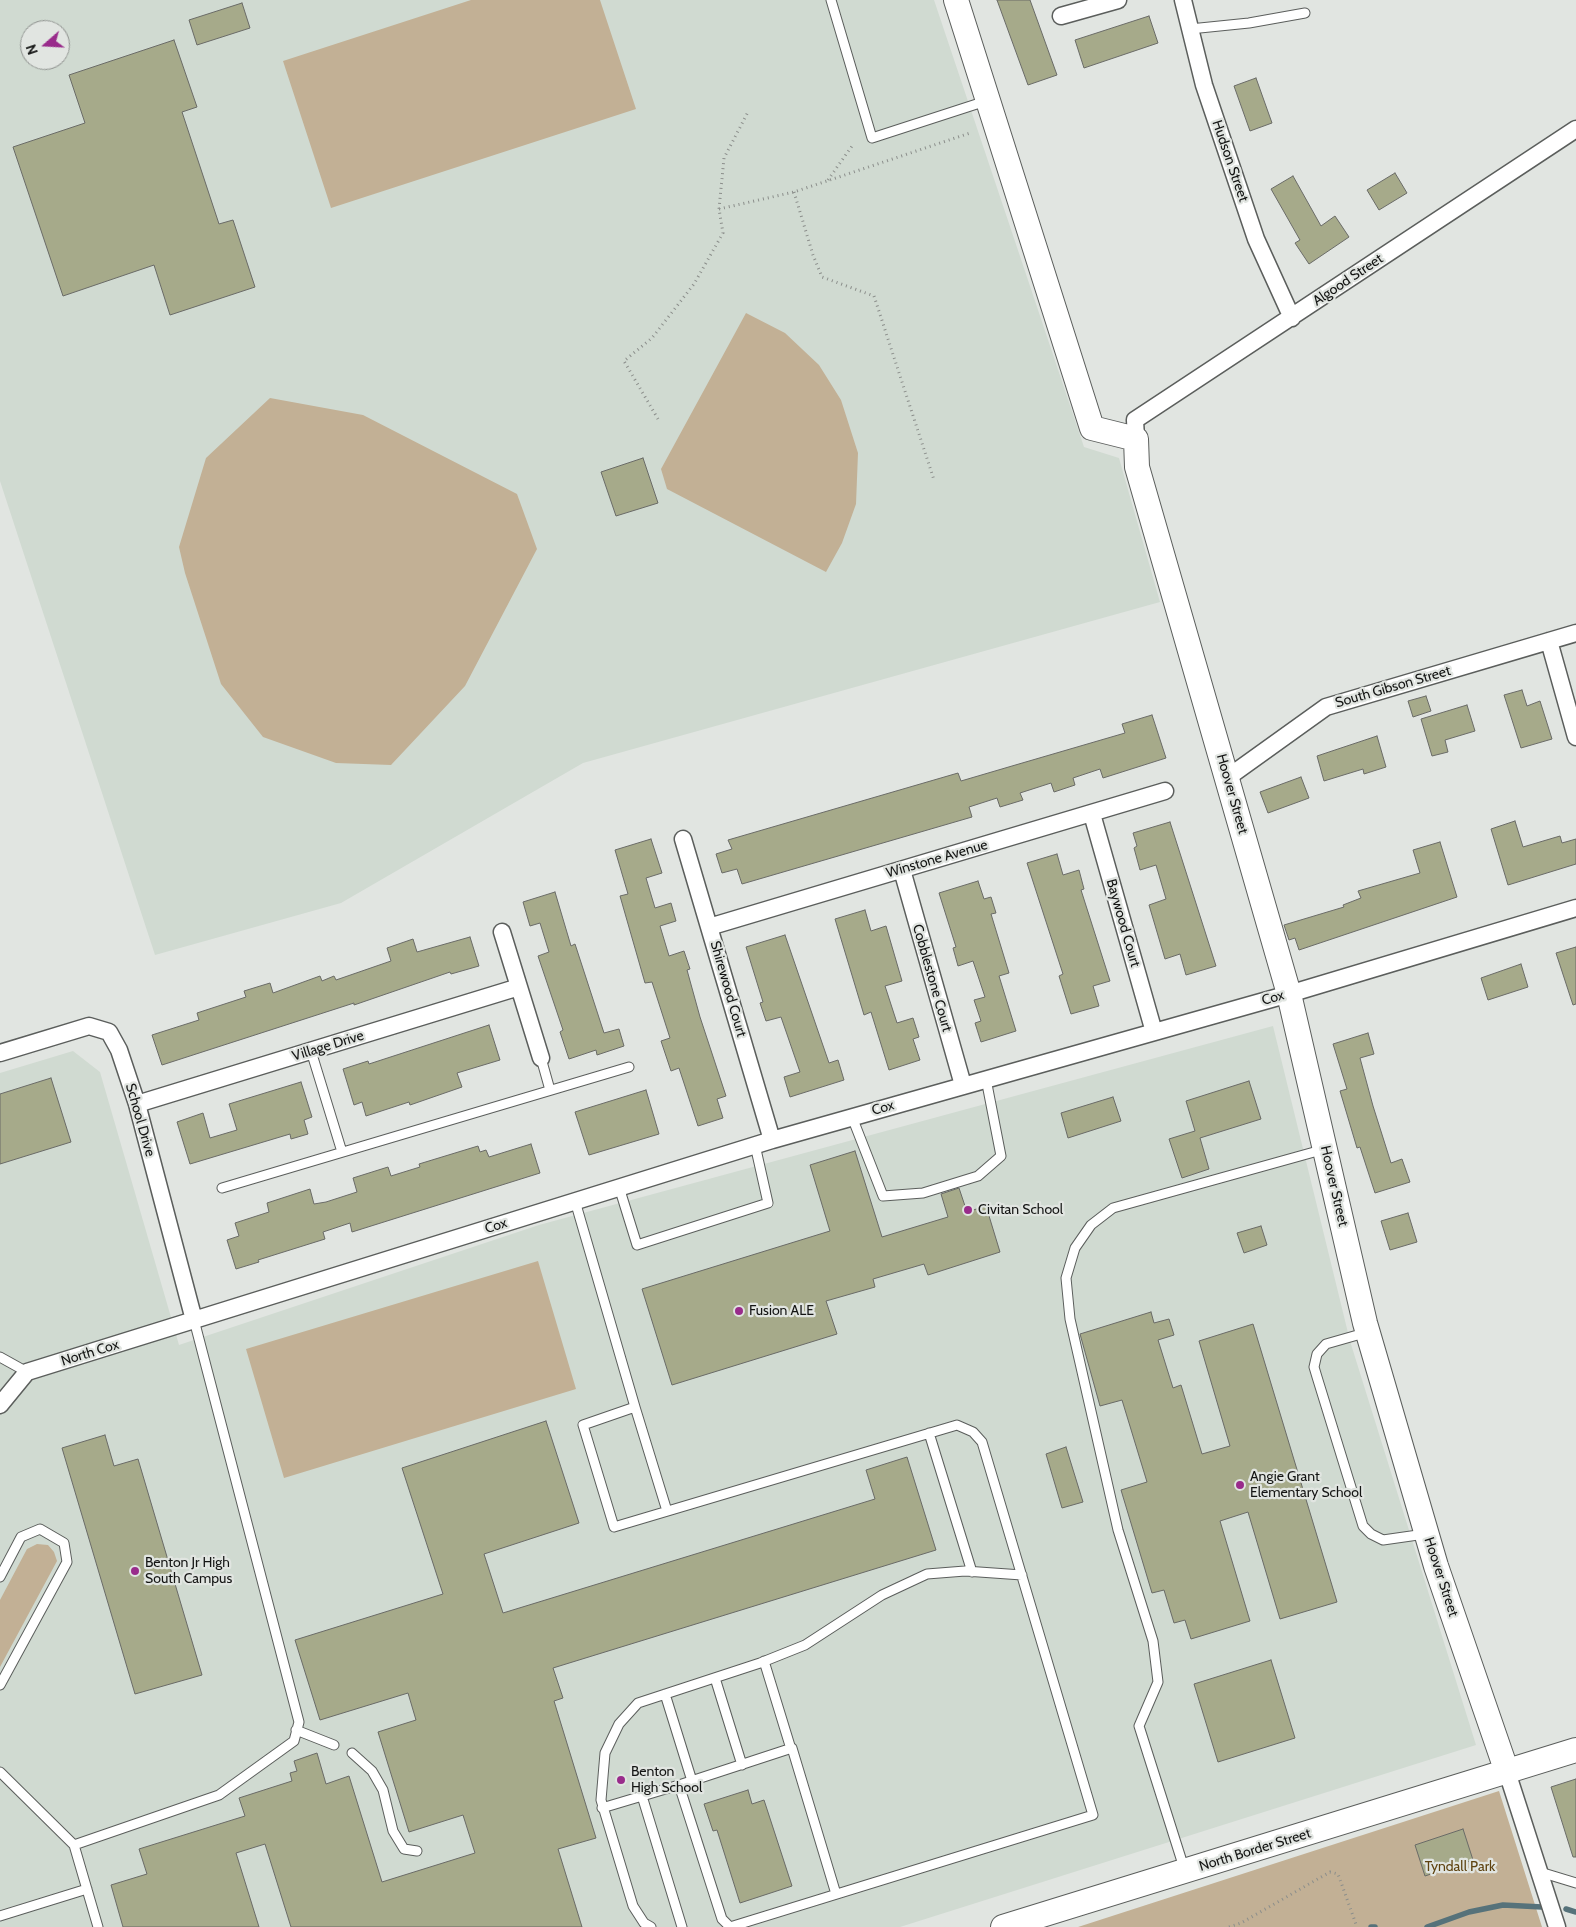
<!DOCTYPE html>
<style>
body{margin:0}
#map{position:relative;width:1576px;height:1927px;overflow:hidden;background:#e1e5e1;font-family:Cabin,sans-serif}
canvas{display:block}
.north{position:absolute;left:20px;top:20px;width:50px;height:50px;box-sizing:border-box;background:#e1e5e1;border:1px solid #8f928f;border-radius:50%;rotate:251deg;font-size:14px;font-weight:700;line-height:20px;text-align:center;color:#141514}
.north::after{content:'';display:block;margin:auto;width:18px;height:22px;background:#992b8b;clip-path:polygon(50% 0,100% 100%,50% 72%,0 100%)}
</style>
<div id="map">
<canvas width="1576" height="1927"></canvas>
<div class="north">N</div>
</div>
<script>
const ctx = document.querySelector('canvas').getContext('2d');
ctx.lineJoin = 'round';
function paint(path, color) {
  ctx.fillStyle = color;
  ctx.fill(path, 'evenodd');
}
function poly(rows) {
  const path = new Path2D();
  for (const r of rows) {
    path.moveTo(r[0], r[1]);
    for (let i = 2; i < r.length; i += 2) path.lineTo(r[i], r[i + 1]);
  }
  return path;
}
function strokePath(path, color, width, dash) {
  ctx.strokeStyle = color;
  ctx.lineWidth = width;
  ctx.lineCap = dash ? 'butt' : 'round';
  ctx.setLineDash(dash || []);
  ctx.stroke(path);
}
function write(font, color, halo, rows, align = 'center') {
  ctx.font = font + ' Cabin,sans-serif';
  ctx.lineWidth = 4.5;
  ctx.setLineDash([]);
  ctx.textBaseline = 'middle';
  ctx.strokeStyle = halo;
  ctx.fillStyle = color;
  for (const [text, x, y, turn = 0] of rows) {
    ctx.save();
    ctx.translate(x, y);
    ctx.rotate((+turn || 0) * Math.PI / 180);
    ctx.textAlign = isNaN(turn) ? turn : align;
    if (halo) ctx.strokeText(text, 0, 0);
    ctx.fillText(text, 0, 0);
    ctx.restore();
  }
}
paint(poly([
 [0,0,934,0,1084,447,1119,458,1160,602,583,763,341,903,155,955,0,481],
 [30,30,60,30,60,60,30,60],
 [1273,1026,1350,1341,1476,1745,900,1927,0,1927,0,1073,73,1051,100,1072,179,1345,539,1225]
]), '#d0dad1');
paint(poly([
 [471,0,600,0,636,109,331,208,283,61],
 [746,313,785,333,819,365,841,400,858,453,856,504,842,543,826,572,667,489,661,469],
 [270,398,363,415,517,494,537,549,465,686,391,765,336,763,263,737,221,684,185,573,179,547,206,458],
 [538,1261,576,1389,284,1478,246,1349],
 [37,1544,48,1545,54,1552,57,1561,0,1667,0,1600,27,1549],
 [1499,1791,1542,1927,1078,1927]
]), '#c2b095');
strokePath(poly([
 [1566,1909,1576,1912],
 [1371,1927,1375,1927],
 [1427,1927,1469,1912,1503,1905,1542,1907]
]), '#56727a', 5.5);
const building = poly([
 [997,0,1030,0,1057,75,1028,85,997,0],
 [242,3,250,28,197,45,189,20,242,3],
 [1149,16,1158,43,1084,68,1075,40,1149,16],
 [174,40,197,107,182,112,219,224,233,220,255,287,170,315,154,265,63,296,13,147,85,123,69,75,174,40],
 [1256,78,1272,123,1250,131,1234,86,1256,78],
 [1395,173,1407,193,1379,210,1367,190,1395,173],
 [1293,176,1321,226,1335,216,1349,237,1309,264,1295,243,1300,240,1271,189,1293,176],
 [643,458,658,503,616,516,601,472,643,458],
 [1522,690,1527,706,1540,701,1552,739,1521,748,1504,695,1522,690],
 [1426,696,1431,711,1413,717,1408,701,1426,696],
 [1467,705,1475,731,1445,740,1448,752,1432,756,1421,719,1467,705],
 [1152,715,1166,758,1103,778,1100,769,1073,778,1075,785,1054,792,1051,783,1020,793,1023,800,1000,807,997,798,969,807,972,817,742,884,737,869,722,873,716,854,732,849,728,840,958,773,961,781,1012,766,1125,733,1122,724,1152,715],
 [1377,736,1386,767,1364,774,1363,769,1324,781,1317,756,1377,736],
 [1301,777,1309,798,1268,813,1260,792,1301,777],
 [1515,821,1523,847,1560,836,1562,843,1576,839,1576,864,1508,885,1491,829,1515,821],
 [1170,822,1216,966,1186,975,1180,954,1165,959,1149,905,1166,899,1156,865,1140,870,1134,848,1137,846,1133,833,1170,822],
 [651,839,662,873,646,878,655,908,671,903,676,921,660,926,669,956,684,951,690,969,687,970,700,1017,726,1096,717,1099,723,1118,698,1126,679,1068,671,1071,661,1041,670,1038,652,982,645,983,620,896,628,894,615,850,651,839],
 [1440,842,1457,897,1299,950,1295,938,1289,940,1284,925,1344,907,1343,905,1361,898,1358,891,1420,873,1413,850,1440,842],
 [1057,854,1063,875,1079,870,1084,889,1081,890,1110,981,1093,986,1099,1006,1071,1014,1059,976,1063,974,1027,863,1057,854],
 [978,881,984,899,991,897,996,913,991,914,1009,973,999,976,1016,1031,981,1042,975,1023,981,1021,974,1000,985,997,973,961,958,966,953,948,956,947,939,893,978,881],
 [555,892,571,946,575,944,604,1033,619,1029,624,1046,597,1055,596,1050,569,1059,560,1032,563,1030,538,956,549,952,540,923,530,926,523,902,555,892],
 [865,910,871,931,886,926,902,981,885,986,897,1023,913,1018,919,1037,913,1039,920,1060,889,1070,871,1012,864,1015,835,919,865,910],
 [785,935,829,1063,838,1060,844,1080,790,1097,784,1077,800,1072,781,1017,766,1021,760,1003,763,1002,746,947,785,935],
 [470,937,479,966,451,974,450,972,354,1005,354,1003,162,1065,152,1035,199,1020,197,1013,246,997,244,991,270,983,273,993,320,976,322,981,334,976,336,980,391,961,387,948,413,939,417,952,470,937],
 [1576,947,1576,1004,1573,1005,1556,953,1576,947],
 [1521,964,1528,987,1488,1000,1481,978,1521,964],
 [489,1025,500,1060,457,1073,462,1087,410,1105,409,1102,366,1116,362,1102,354,1105,343,1069,368,1061,369,1064,489,1025],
 [1368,1033,1374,1054,1360,1058,1373,1106,1391,1163,1402,1159,1410,1182,1375,1193,1360,1147,1357,1148,1340,1091,1347,1089,1333,1044,1368,1033],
 [51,1078,71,1142,0,1164,0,1094,51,1078],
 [1249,1081,1261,1119,1200,1138,1209,1169,1182,1178,1169,1139,1195,1131,1186,1101,1249,1081],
 [301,1082,312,1117,304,1120,308,1134,291,1139,290,1134,190,1164,177,1122,203,1113,210,1138,237,1130,229,1104,301,1082],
 [646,1090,659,1134,589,1155,575,1112,646,1090],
 [1113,1097,1121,1121,1068,1138,1061,1113,1113,1097],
 [531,1144,540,1173,352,1232,350,1223,323,1232,325,1239,258,1260,259,1262,236,1269,227,1240,239,1236,235,1223,269,1212,267,1203,310,1189,314,1204,326,1202,357,1192,353,1178,388,1167,391,1176,420,1167,419,1164,478,1146,480,1152,486,1150,489,1157,531,1144],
 [855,1151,882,1237,948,1217,941,1194,959,1188,967,1212,986,1206,1000,1252,928,1275,924,1264,873,1279,875,1287,826,1301,837,1334,672,1385,642,1289,830,1231,810,1165,855,1151],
 [1408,1213,1417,1242,1390,1250,1381,1221,1408,1213],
 [1261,1226,1267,1245,1244,1253,1237,1233,1261,1226],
 [1151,1312,1154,1323,1169,1319,1174,1335,1158,1340,1173,1388,1181,1385,1202,1454,1230,1446,1199,1341,1253,1324,1337,1602,1280,1619,1248,1512,1220,1521,1250,1621,1191,1639,1185,1620,1174,1623,1164,1590,1152,1593,1121,1490,1147,1482,1122,1400,1100,1406,1080,1334,1151,1312],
 [546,1421,579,1523,484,1554,503,1613,875,1499,866,1470,907,1457,936,1550,553,1668,563,1698,554,1701,596,1838,558,1849,582,1927,291,1927,265,1844,236,1853,259,1927,123,1927,111,1885,147,1874,139,1849,245,1816,239,1798,292,1781,290,1773,297,1771,294,1761,317,1753,326,1784,349,1776,382,1882,475,1853,463,1815,409,1832,378,1732,416,1720,408,1693,320,1720,295,1640,443,1594,402,1468,546,1421],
 [105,1435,114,1466,138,1459,202,1675,135,1694,62,1448,105,1435],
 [1066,1447,1083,1502,1062,1508,1046,1454,1066,1447],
 [1271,1660,1295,1738,1218,1762,1194,1684,1271,1660],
 [1576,1779,1576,1857,1573,1857,1551,1787,1576,1779],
 [748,1790,752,1804,764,1800,792,1886,740,1903,717,1830,713,1831,704,1804,748,1790],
 [1463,1829,1473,1860,1425,1876,1415,1845,1463,1829]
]);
paint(building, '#a6aa8a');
strokePath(building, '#6a6b67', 1);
const lane = poly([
 [831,0,872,138,986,101],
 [1190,29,1249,23,1305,13],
 [311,1051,342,1152],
 [541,1058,550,1090],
 [852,1117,883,1196,923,1193,978,1176,1001,1156,986,1079],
 [619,1187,637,1245,768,1203,755,1145],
 [222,1188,629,1067],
 [575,1201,635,1407,583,1425,614,1527,957,1425,973,1432,982,1442,1093,1815,730,1927],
 [1368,1332,1326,1344,1317,1354,1314,1367,1317,1377,1363,1526,1371,1534,1383,1540,1425,1534],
 [0,1357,27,1372],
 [635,1407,667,1511],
 [929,1433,972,1572],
 [0,1577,21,1537,40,1529,64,1543,67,1562,0,1685],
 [764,1661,791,1749],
 [715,1678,742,1765],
 [665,1694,692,1781],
 [296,1730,334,1745],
 [352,1753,372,1771,383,1790,393,1831,404,1849,417,1851],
 [0,1772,74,1845],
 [642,1796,682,1927],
 [602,1808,679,1785],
 [1185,1871,1139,1726,1158,1682,1153,1641,1118,1530,1070,1319,1066,1278,1075,1248,1091,1225,1113,1208,1325,1149],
 [1540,1872,1576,1883],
 [0,1916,87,1889],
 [98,1927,74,1845,219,1795,294,1741,299,1722,194,1320],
 [651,1927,644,1923,633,1906,601,1800,605,1753,619,1724,638,1703,760,1663,805,1645,882,1595,927,1574,965,1571,1022,1575],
 [730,1927,722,1919,679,1785,792,1748,836,1894]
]);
const street = poly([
 [1183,0,1204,85,1256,239,1292,318],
 [1061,16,1118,0],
 [1136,439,1135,420,1576,129],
 [1549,641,1576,737],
 [1227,778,1326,707,1576,633],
 [1092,814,1154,1032],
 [683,839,772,1140],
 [902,870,963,1085],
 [709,927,1165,791],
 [502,932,541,1058],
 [0,1053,89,1026,109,1032,119,1050,137,1104,194,1320],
 [137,1104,519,987],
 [0,1405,27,1372,772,1140,1289,994,1576,908],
 [1507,1772,1557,1927]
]);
const secondary = poly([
 [956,0,1092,428,1136,439,1137,467,1289,994,1365,1323,1436,1566,1507,1772],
 [1003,1927,1576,1750]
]);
strokePath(lane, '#5b5e5c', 11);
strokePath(street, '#5b5e5c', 19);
strokePath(secondary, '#5b5e5c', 26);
strokePath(poly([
 [828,180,852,146],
 [794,192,813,255,822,277,874,296,934,480],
 [719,209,794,192,970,133],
 [658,419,624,361,652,338,694,284,723,233,719,209,724,158,748,112],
 [1229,1927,1241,1923,1330,1872,1338,1874,1357,1927]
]), '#8b8e8b', 3, [1, 4]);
strokePath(lane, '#fff', 9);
strokePath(street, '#fff', 16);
strokePath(secondary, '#fff', 24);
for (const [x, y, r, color] of [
 [968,1210,5,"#992b8b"],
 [739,1311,5,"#992b8b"],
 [1240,1485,5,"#992b8b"],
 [135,1571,5,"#992b8b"],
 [621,1780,5,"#992b8b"]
]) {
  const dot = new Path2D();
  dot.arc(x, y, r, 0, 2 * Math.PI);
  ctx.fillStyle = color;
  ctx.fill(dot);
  strokePath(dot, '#e1e5e1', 2);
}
write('14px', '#141514', '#e1e5e1', [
 ["Hudson Street",1230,161,71],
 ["Algood Street",1348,280,-34],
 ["South Gibson Street",1393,687,-16],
 ["Hoover Street",1232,794,74],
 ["Winstone Avenue",937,859,-16],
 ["Baywood Court",1123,923,74],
 ["Cobblestone Court",932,978,74],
 ["Shirewood Court",728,989,74],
 ["Cox",1273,998,-16],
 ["Village Drive",328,1046,-17],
 ["Cox",883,1108,-16],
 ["School Drive",140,1120,74],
 ["Hoover Street",1334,1186,77],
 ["Cox",496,1226,-17],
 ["North Cox",90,1353,-17],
 ["Hoover Street",1441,1577,72],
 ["North Border Street",1255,1850,-17]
]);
write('14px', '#141514', '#e1e5e1', [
 ["Civitan School",978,1210],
 ["Fusion ALE",749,1311],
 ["Angie Grant",1250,1477],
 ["Elementary School",1250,1493],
 ["Benton Jr High",145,1563],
 ["South Campus",145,1579],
 ["Benton",631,1772],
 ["High School",631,1788]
], 'left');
write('14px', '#5e420f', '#e1e5e1', [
 ["Tyndall Park",1460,1867]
]);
</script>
